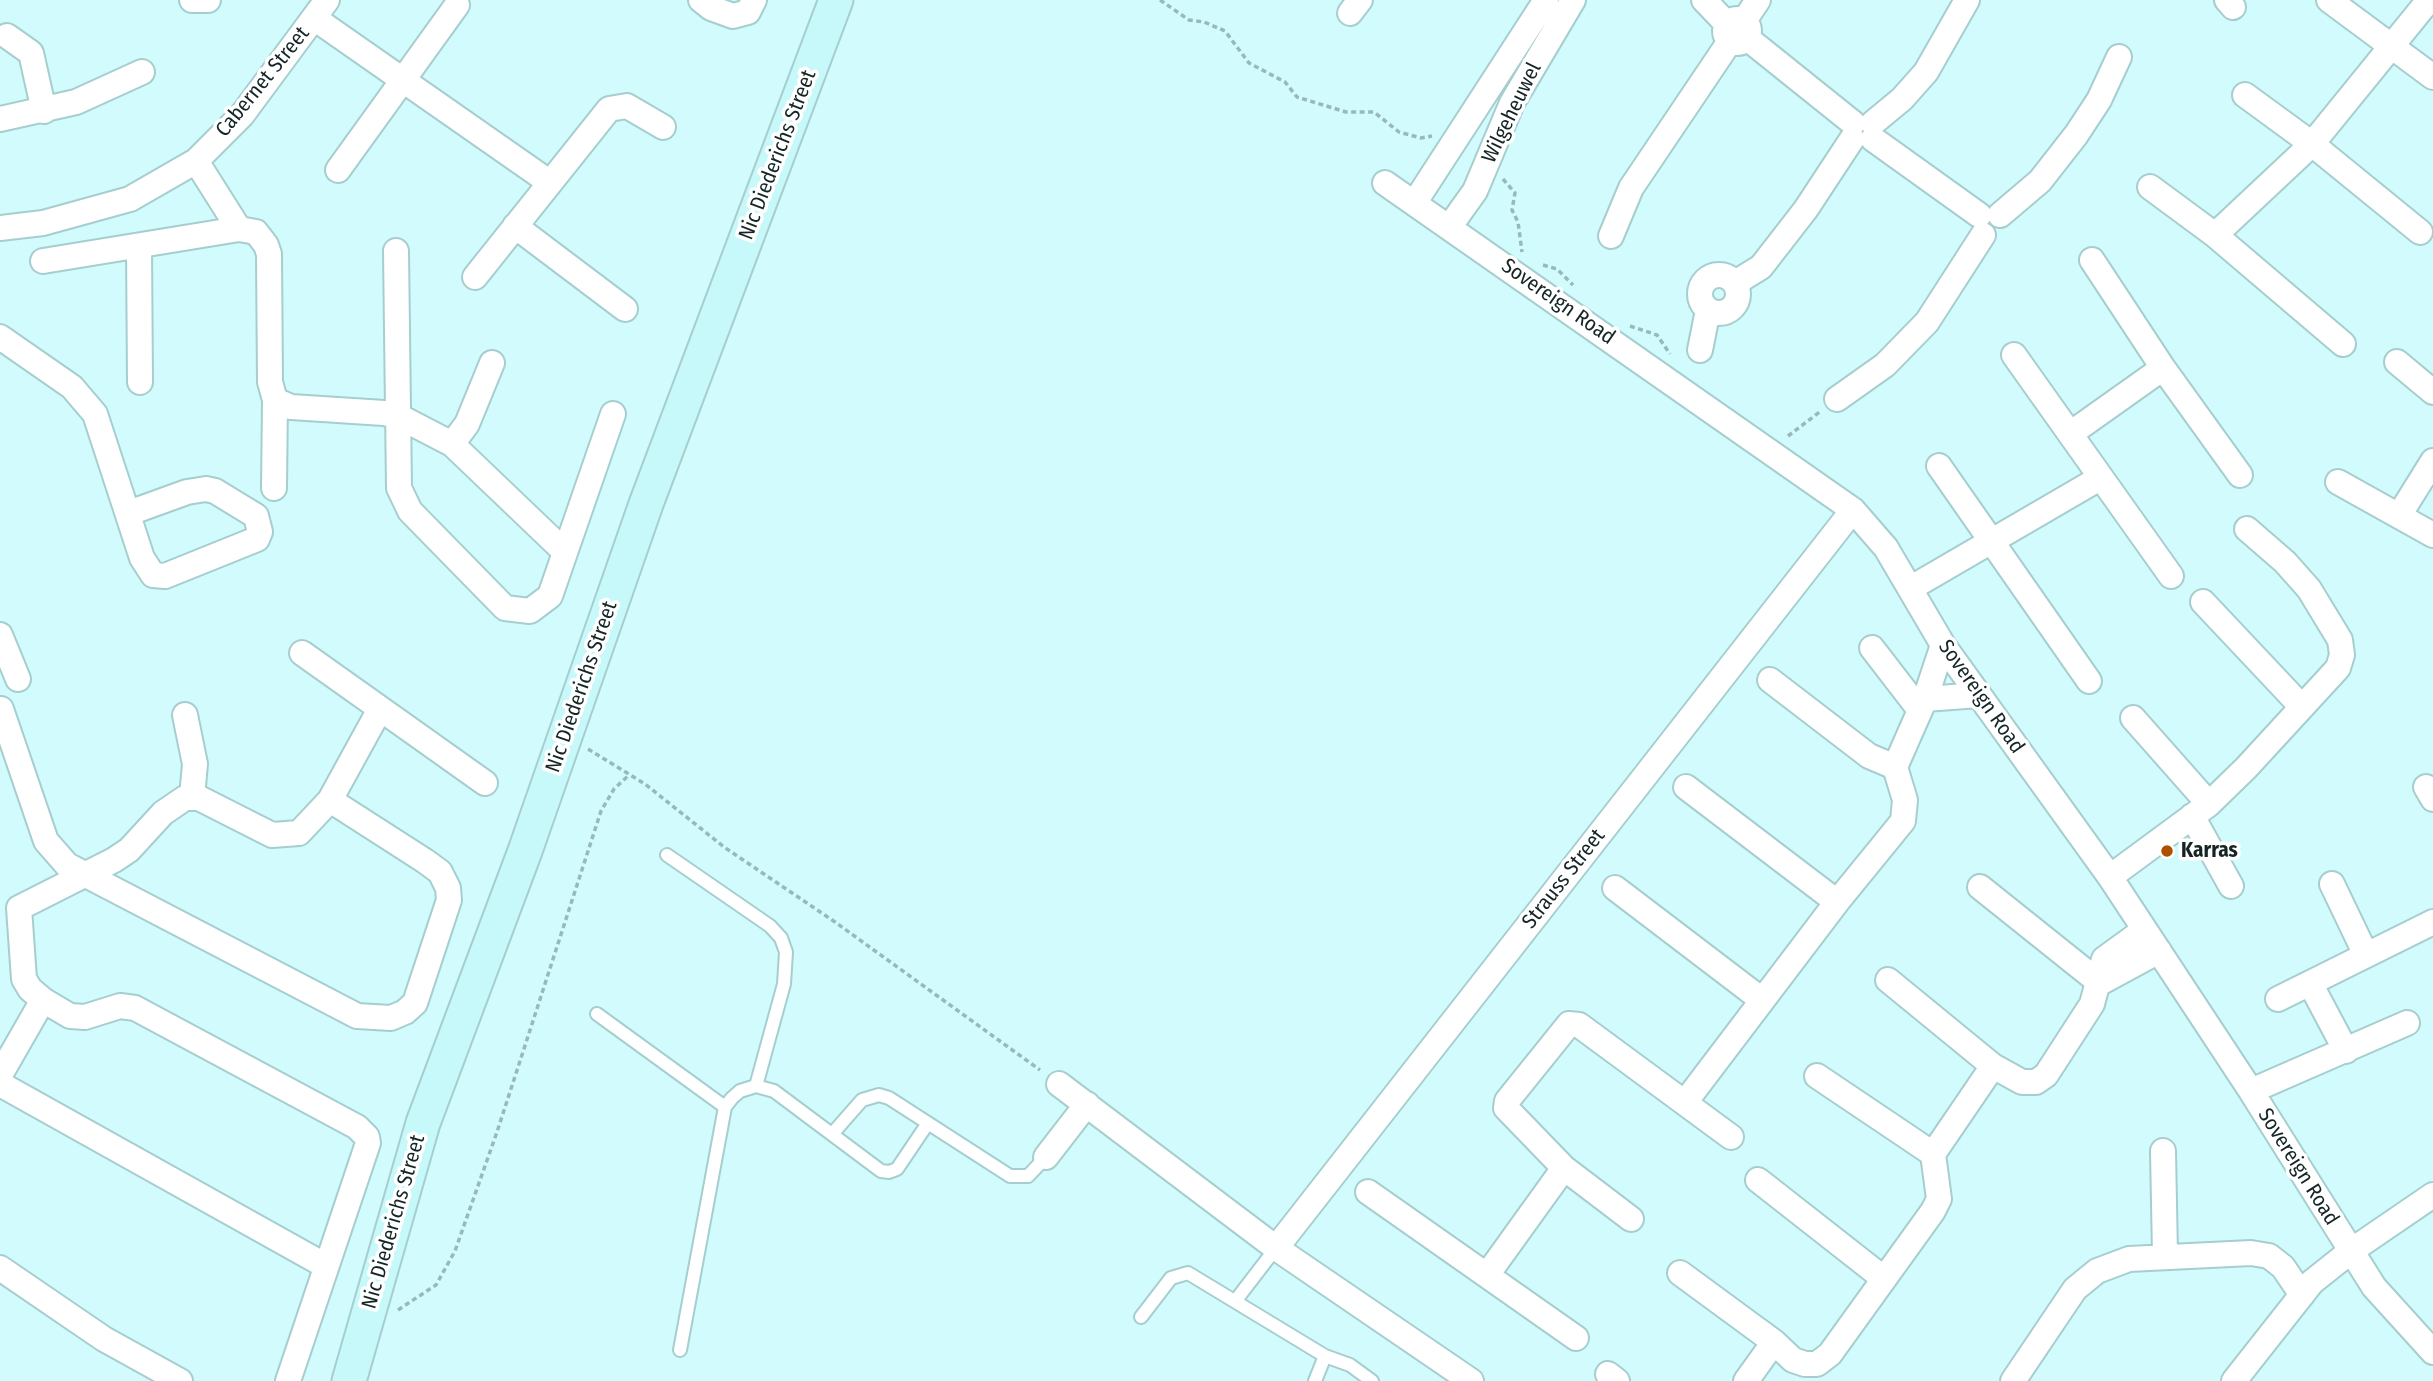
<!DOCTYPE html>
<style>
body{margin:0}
canvas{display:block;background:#d2fbfd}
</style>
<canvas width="2433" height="1381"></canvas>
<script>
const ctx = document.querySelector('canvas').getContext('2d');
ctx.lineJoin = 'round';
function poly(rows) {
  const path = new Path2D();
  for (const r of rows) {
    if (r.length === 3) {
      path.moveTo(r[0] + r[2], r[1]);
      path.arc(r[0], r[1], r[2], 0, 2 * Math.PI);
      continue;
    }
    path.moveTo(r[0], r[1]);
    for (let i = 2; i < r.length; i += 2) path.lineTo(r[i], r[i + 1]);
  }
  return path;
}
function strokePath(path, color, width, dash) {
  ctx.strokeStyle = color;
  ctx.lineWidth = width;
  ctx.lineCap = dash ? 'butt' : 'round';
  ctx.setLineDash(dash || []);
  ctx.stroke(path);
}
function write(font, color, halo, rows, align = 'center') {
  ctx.font = font + ' "Fira Sans Condensed",sans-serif';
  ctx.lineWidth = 7;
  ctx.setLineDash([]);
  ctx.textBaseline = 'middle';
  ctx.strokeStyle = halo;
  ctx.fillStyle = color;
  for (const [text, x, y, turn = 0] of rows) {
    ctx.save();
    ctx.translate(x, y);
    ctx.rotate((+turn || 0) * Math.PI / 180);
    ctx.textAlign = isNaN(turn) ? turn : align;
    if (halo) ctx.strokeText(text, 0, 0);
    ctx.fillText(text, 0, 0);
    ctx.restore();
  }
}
const lane = poly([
 [667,855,770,926,781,938,786,952,784,984,756,1086],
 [597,1014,725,1107],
 [833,1133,862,1100,879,1095,889,1098,1010,1176,1028,1176,1046,1157],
 [1236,1300,1276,1248],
 [1141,1317,1171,1278,1188,1273,1325,1356,1350,1365,1372,1381],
 [680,1350,725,1107,732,1098,740,1091,756,1086,774,1091,881,1171,889,1172,897,1169,928,1123],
 [1315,1381,1325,1356]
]);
const street = poly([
 [192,0,208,0],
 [701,0,711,8,733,16,748,12,754,0],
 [1704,0,1727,24],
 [2227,0,2233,7],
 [2329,0,2433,77],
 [1350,13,1360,0],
 [314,18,549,182],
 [1737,31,12],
 [1744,21,1758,0],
 [7,36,31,53,44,111],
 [1747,38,1853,123],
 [2245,95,2312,144,2420,232],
 [0,119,76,102,142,72],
 [1873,123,1902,99,1926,72,1967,0],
 [1873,139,1979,215],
 [196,161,239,229],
 [338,170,457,5],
 [1385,183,1853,510,1886,548,1943,645,2110,877,2251,1091,2374,1287,2433,1352],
 [2150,187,2215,235,2343,344],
 [1415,202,1546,0],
 [2000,215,2040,181,2076,135,2099,100,2119,57],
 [515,226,625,309],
 [1450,226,1475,191,1512,103,1573,0],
 [0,228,43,223,130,199,196,161,242,115,327,0],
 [2215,235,2312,144,2429,0],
 [1611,236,1631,188,1730,41],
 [139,246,140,382],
 [396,251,399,488,410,511,505,608,530,611,550,596,613,414],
 [2092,260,2163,368,2240,475],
 [43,261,239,229,256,232,266,245,269,254,270,382,275,400,291,407,384,413,398,416,452,444,565,552],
 [1719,294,19],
 [475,277,609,109,627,106,663,127],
 [1735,283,1761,267,1806,209,1852,139],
 [0,337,72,387,95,414,142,558,153,575,165,576,257,539,260,532,256,516,215,491,206,489,187,492,129,513],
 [1700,350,1708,310],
 [2014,355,2171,576],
 [2397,362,2433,392],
 [1837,399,1885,365,1927,322,1983,235],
 [2070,434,2163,368],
 [452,444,467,424,492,363],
 [1939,466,2089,681],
 [2338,482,2433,535],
 [274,488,275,400],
 [2400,514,2433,461],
 [1911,588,2100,478],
 [2203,602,2301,706],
 [0,635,18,679],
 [1872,648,1919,709],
 [302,653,485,783],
 [1770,680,1869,756,1895,767],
 [1925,699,1979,695],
 [1,709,46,841,67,865,357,1016,391,1018,405,1012,415,1003,449,900,448,888,440,872,425,861,330,800],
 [185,715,195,764,192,797],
 [2133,718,2209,804],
 [1686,787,1837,902],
 [2426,787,2433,799],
 [2192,816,2231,886],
 [2110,877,2209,804,2246,768,2338,668,2342,655,2340,640,2309,589,2285,562,2247,529],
 [2332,884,2366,955],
 [1980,887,2100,983],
 [1615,888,1762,1000],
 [19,908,24,979,30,989,43,1000,70,1016,85,1017,120,1006,135,1008,357,1127,367,1137,368,1143,288,1381],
 [19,908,114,860,129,850,163,813,185,798,199,798,272,835,299,833,330,800,380,709],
 [1888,980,1993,1066],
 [2100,983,2159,951],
 [2310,983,2346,1051],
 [2278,999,2433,922],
 [0,1075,43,1000],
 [1817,1076,1933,1154],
 [0,1084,326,1266],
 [1059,1084,1276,1248,1471,1381],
 [2251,1091,2407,1023],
 [1686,1101,1837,902,1903,821,1905,800,1895,767,1925,699,1943,645],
 [2163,1151,2165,1255],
 [1046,1157,1087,1104],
 [1758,1180,1883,1278],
 [1368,1192,1576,1338],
 [1631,1219,1564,1168,1506,1108,1507,1101,1569,1024,1579,1025,1731,1137],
 [1276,1248,1853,510],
 [0,1268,104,1339,180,1381],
 [1680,1273,1774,1342],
 [1487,1275,1564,1168],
 [1608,1374,1617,1381],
 [1746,1381,1774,1342,1793,1360,1805,1364,1817,1364,1830,1354,1933,1211,1939,1199,1933,1154,1993,1066,2022,1082,2036,1082,2046,1075,2092,1004,2104,959,2144,930],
 [2013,1381,2075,1289,2097,1271,2129,1259,2251,1253,2269,1256,2283,1267,2302,1295],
 [2234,1381,2312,1282,2351,1251,2433,1195]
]);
const secondary = poly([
 [349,1381,423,1123,525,851,646,504,836,0]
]);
strokePath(lane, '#a6cecf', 16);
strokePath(street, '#a6cecf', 28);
strokePath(secondary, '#a6cecf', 37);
strokePath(poly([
 [1160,0,1189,20,1204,22,1225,31,1249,63,1285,82,1297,97,1346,112,1374,112,1399,132,1421,138,1432,136],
 [1503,179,1515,193,1512,210,1518,222,1522,252],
 [1543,265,1557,269,1573,285],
 [1630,326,1657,335,1670,354],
 [1788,436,1821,411],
 [588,749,645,784,724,847,835,922,1040,1070],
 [398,1310,436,1285,455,1251,497,1132,601,811,614,789,628,776]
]), '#98b9bb', 3.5, [5, 3.5]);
strokePath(lane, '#fff', 12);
strokePath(street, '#fff', 24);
strokePath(secondary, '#c7f8fa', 33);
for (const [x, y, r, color] of [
 [2167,851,7,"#ae5000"]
]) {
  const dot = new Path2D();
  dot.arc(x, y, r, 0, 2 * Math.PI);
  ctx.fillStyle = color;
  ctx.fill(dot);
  strokePath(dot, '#fff', 2.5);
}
write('21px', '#152525', '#fff', [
 ["Cabernet Street",263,82,-51],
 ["Wilgeheuwel",1512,113,-64],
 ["Nic Diederichs Street",778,155,-69],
 ["Sovereign Road",1558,302,35],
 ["Nic Diederichs Street",582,687,-71],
 ["Sovereign Road",1981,697,55],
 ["Strauss Street",1564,879,-52],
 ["Sovereign Road",2298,1167,58],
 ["Nic Diederichs Street",394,1222,-74]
]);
write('bold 21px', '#152525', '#fff', [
 ["Karras",2181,851]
], 'left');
</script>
